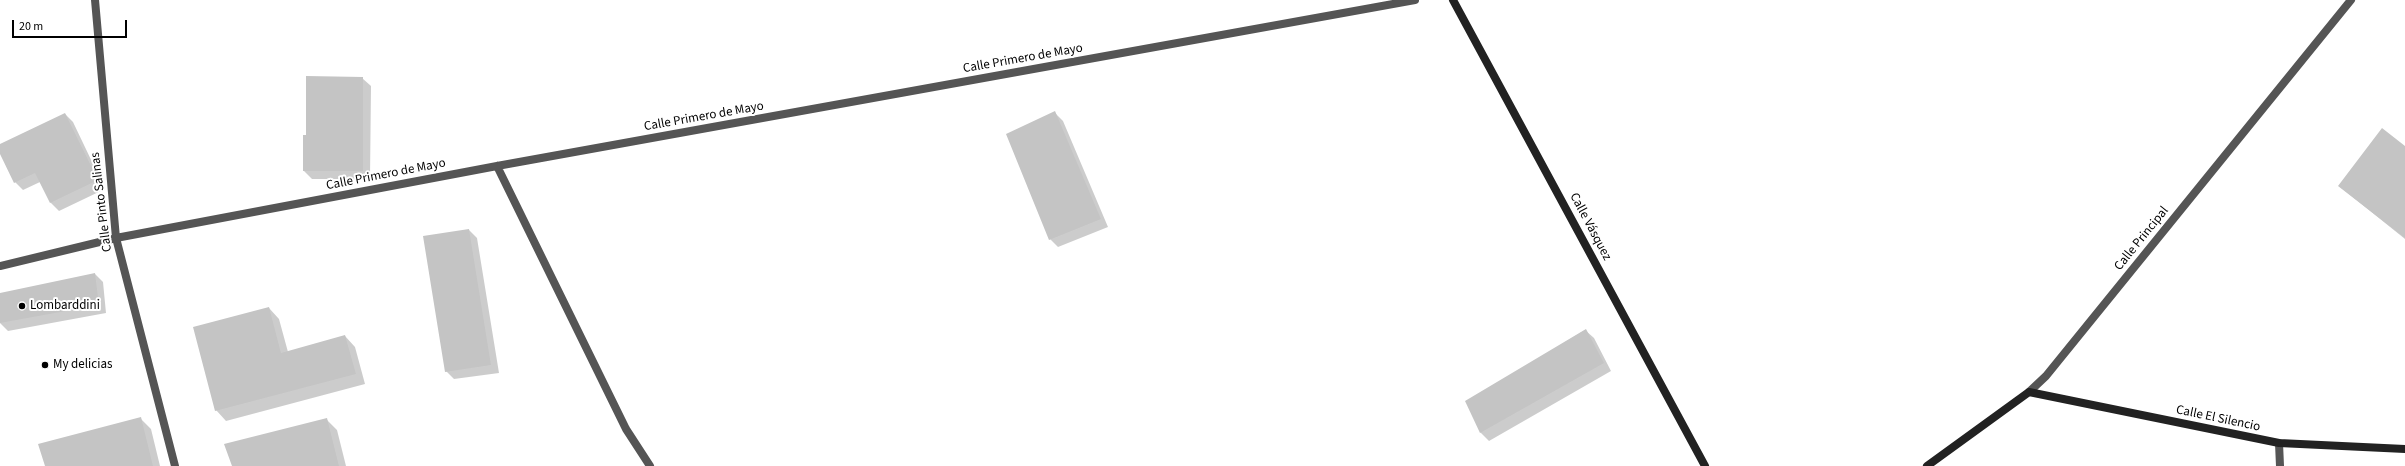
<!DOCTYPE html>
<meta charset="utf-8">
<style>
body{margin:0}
#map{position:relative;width:2405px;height:466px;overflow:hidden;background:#fff;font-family:"Source Sans 3",sans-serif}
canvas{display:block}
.scale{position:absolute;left:12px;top:20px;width:115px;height:18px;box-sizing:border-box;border:2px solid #000;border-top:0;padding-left:5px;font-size:12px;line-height:14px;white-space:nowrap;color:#000;-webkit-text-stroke:3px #fff;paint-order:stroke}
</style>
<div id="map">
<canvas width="2405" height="466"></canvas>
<div class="scale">20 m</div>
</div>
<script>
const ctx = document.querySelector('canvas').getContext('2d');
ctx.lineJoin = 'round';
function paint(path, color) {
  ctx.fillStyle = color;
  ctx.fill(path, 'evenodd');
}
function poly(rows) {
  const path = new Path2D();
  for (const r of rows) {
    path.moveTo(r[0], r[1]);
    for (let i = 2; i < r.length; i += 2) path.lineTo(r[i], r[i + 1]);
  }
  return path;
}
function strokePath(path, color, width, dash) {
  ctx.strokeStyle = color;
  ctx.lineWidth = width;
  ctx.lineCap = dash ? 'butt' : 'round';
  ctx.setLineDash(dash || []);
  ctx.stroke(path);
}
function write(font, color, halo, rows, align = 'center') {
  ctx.font = font + ' "Source Sans 3",sans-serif';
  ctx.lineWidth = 4;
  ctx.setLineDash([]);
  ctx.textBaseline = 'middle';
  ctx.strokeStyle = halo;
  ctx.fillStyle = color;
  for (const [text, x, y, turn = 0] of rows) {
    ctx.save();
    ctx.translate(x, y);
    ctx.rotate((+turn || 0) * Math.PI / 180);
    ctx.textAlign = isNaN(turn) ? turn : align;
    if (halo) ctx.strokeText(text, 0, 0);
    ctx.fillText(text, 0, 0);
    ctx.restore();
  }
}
paint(poly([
 [362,78,371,86,370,179,312,179,304,171,304,136,307,136],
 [1055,113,1063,121,1108,227,1058,247,1050,239],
 [65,114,73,122,105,189,59,211,51,203,40,182,23,190,15,182,0,152,0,145],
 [2405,148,2405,239,2339,186],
 [469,230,477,238,499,373,454,379,446,371],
 [95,274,103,282,106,313,8,331,0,323,0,295],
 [269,308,279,319,288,352,345,336,355,347,365,384,226,421,216,410],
 [1585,330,1594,338,1611,371,1489,441,1481,433,1467,402],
 [141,419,151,429,160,466,46,466],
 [327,420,337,430,346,466,233,466]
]), '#0003');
paint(poly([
 [306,76,363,77,363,171,303,171,303,135,306,135],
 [1055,111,1101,219,1049,240,1006,134],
 [65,113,98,180,50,203,35,173,14,183,0,154,0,144],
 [2382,128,2405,146,2405,238,2338,186],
 [469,229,491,365,445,372,423,236],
 [95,273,99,305,0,323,0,293],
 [269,307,281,353,345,335,356,374,215,411,193,327],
 [1586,329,1604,363,1480,433,1465,401],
 [141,417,153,466,45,466,38,444],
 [327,418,339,466,232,466,224,444]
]), '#c4c4c4');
strokePath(poly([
 [95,0,116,238,175,466],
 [497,166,626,429,650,466],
 [0,266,116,238,497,166,1415,0],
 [2029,392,2046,376,2351,0],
 [2279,443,2280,466]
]), '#555', 8);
strokePath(poly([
 [1453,0,1705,466],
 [1927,466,2029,392,2279,443,2405,449]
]), '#222', 8);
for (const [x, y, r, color] of [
 [22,306,4,"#000"],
 [45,365,4,"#000"]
]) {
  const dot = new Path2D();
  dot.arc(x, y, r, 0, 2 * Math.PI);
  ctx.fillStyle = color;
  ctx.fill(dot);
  strokePath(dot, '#fff', 1.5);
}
write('13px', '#000', '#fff', [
 ["Calle Primero de Mayo",1023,59,-10],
 ["Calle Primero de Mayo",704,117,-10],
 ["Calle Primero de Mayo",386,175,-11],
 ["Calle Pinto Salinas",102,202,-97],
 ["Calle Vásquez",1590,227,62],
 ["Calle Principal",2142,239,-51],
 ["Calle El Silencio",2218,419,12]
]);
write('13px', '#000', '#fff', [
 ["Lombarddini",30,306],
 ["My delicias",53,365]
], 'left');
</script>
